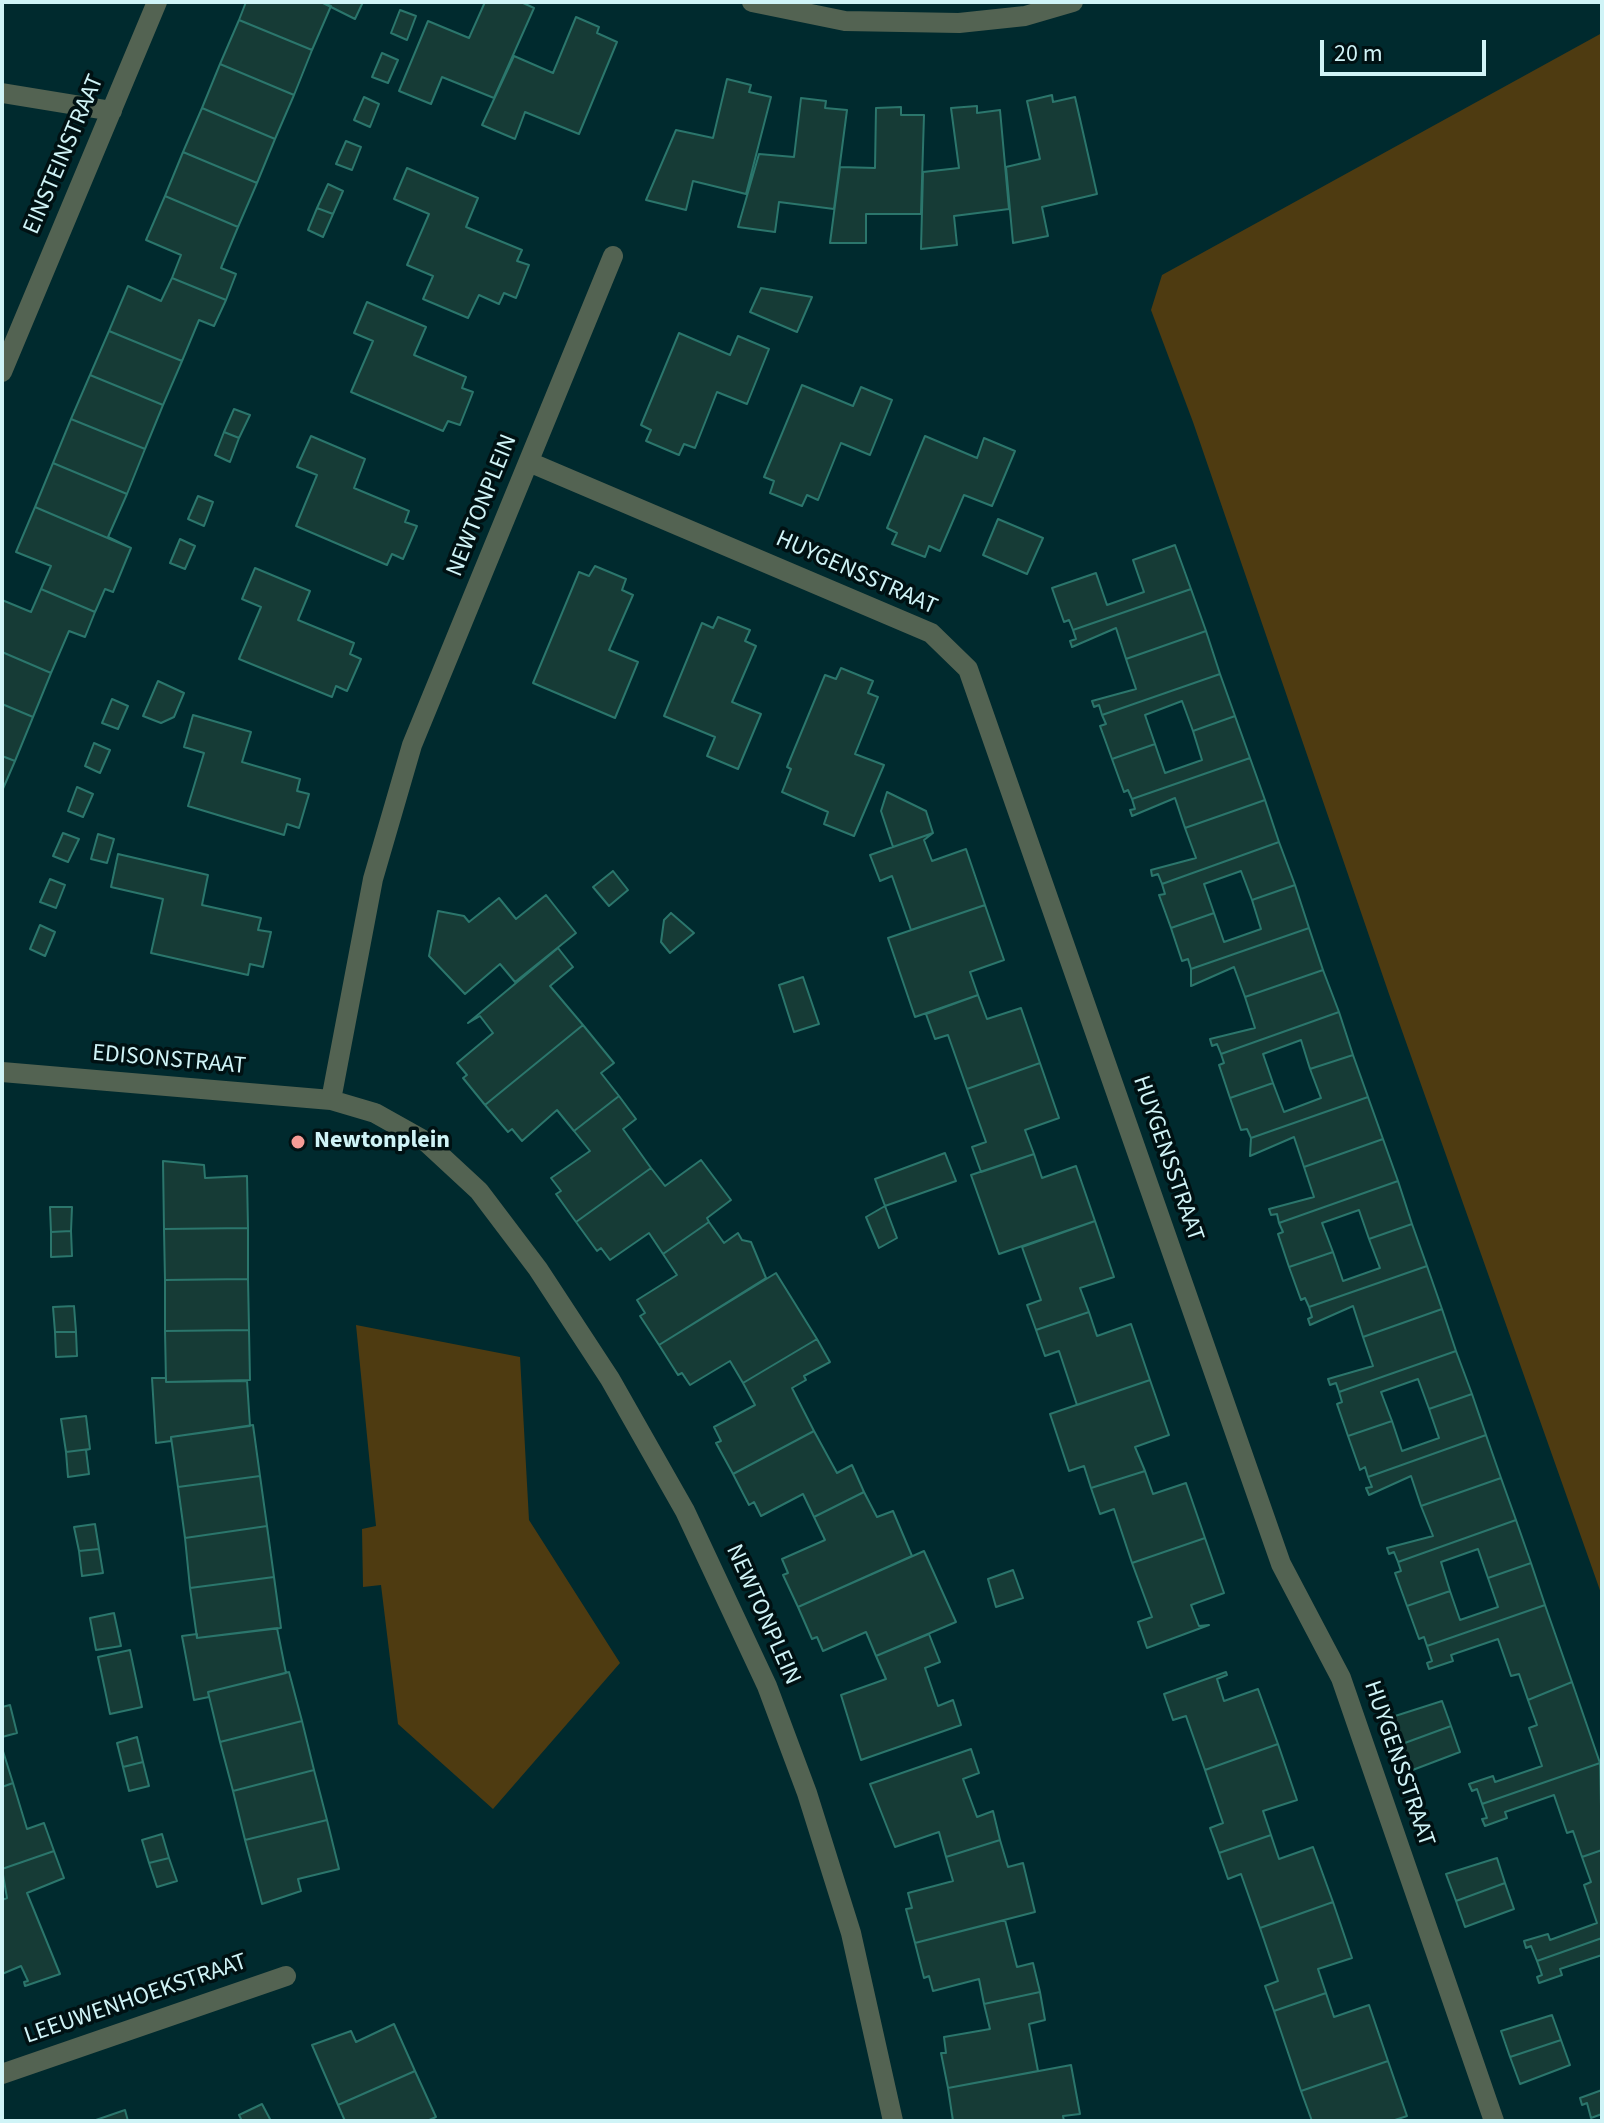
<!DOCTYPE html>
<style>
body{margin:0}
#map{position:relative;width:1604px;height:2123px;overflow:hidden;background:#002a2e;font-family:"Source Sans 3",sans-serif}
canvas{display:block}
.frame{position:absolute;inset:0;border:4px solid #d0f4f7;pointer-events:none}
.scale{position:absolute;left:1320px;top:40px;width:166px;height:36px;box-sizing:border-box;border:4px solid #d0f4f7;border-top:0;padding-left:10px;font-size:24px;line-height:28px;white-space:nowrap;color:#d0f4f7;-webkit-text-stroke:6px #001113;paint-order:stroke}
</style>
<div id="map">
<canvas width="1604" height="2123"></canvas>
<div class="frame"></div>
<div class="scale">20 m</div>
</div>
<script>
const ctx = document.querySelector('canvas').getContext('2d');
ctx.lineJoin = 'round';
function paint(path, color) {
  ctx.fillStyle = color;
  ctx.fill(path, 'evenodd');
}
function poly(rows) {
  const path = new Path2D();
  for (const r of rows) {
    path.moveTo(r[0], r[1]);
    for (let i = 2; i < r.length; i += 2) path.lineTo(r[i], r[i + 1]);
  }
  return path;
}
function strokePath(path, color, width, dash) {
  ctx.strokeStyle = color;
  ctx.lineWidth = width;
  ctx.lineCap = dash ? 'butt' : 'round';
  ctx.setLineDash(dash || []);
  ctx.stroke(path);
}
function write(font, color, halo, rows, align = 'center') {
  ctx.font = font + ' "Source Sans 3",sans-serif';
  ctx.lineWidth = 7;
  ctx.setLineDash([]);
  ctx.textBaseline = 'middle';
  ctx.strokeStyle = halo;
  ctx.fillStyle = color;
  for (const [text, x, y, turn = 0] of rows) {
    ctx.save();
    ctx.translate(x, y);
    ctx.rotate((+turn || 0) * Math.PI / 180);
    ctx.textAlign = isNaN(turn) ? turn : align;
    if (halo) ctx.strokeText(text, 0, 0);
    ctx.fillText(text, 0, 0);
    ctx.restore();
  }
}
paint(poly([
 [1602,33,1602,1596,1389,994,1193,422,1151,310,1162,275],
 [356,1325,520,1357,529,1520,620,1663,493,1809,398,1724,381,1585,363,1587,362,1529,376,1526]
]), '#4e3b11');
const building = poly([
 [246,2,321,2,331,6,312,50,239,20,246,2],
 [321,2,363,2,355,19,321,2],
 [485,2,521,2,534,8,494,98,442,77,431,104,399,91,428,21,469,38,485,2],
 [400,10,416,16,407,40,391,33,400,10],
 [576,17,599,27,597,33,617,42,579,134,525,112,515,139,482,125,514,56,553,73,576,17],
 [239,20,312,50,294,95,220,64,239,20],
 [382,53,398,60,388,83,372,77,382,53],
 [220,64,294,95,275,139,202,108,220,64],
 [727,79,751,85,749,92,771,97,746,194,693,181,686,210,646,200,676,130,713,138,727,79],
 [1052,95,1053,102,1075,97,1097,194,1042,207,1048,236,1013,243,1006,167,1040,159,1027,101,1052,95],
 [364,97,379,104,370,127,354,120,364,97],
 [801,98,826,101,825,108,847,110,834,209,779,202,775,232,738,227,759,154,794,157,801,98],
 [977,106,977,113,1000,110,1009,209,954,216,957,245,921,249,923,172,959,168,951,108,977,106],
 [901,107,901,115,924,115,921,214,866,214,866,243,830,243,840,167,875,168,876,108,901,107],
 [202,108,275,139,257,183,183,152,202,108],
 [346,141,361,147,352,170,336,164,346,141],
 [183,152,257,183,238,227,165,196,183,152],
 [407,168,478,198,466,227,522,250,517,261,529,265,516,298,504,293,499,304,479,295,468,318,423,299,433,276,407,265,429,214,394,199,407,168],
 [328,184,343,191,333,214,317,208,328,184],
 [165,196,238,227,221,268,236,274,226,300,172,278,181,255,146,240,165,196],
 [317,208,333,214,323,237,308,230,317,208],
 [172,278,226,300,214,326,199,320,182,361,109,331,128,286,161,301,172,278],
 [761,288,812,297,797,332,750,312,761,288],
 [367,302,426,327,414,355,466,377,462,388,473,392,460,425,448,421,443,431,351,392,373,341,354,333,367,302],
 [109,331,182,361,163,405,90,375,109,331],
 [679,333,730,355,738,336,769,349,747,404,717,392,695,448,684,444,679,455,646,441,651,430,641,425,679,333],
 [90,375,163,405,145,449,71,419,90,375],
 [802,385,853,406,861,387,892,400,870,455,841,443,818,500,807,495,802,506,770,493,774,481,764,477,802,385],
 [234,409,250,415,239,438,224,432,234,409],
 [71,419,145,449,127,494,53,463,71,419],
 [224,432,239,438,230,462,215,455,224,432],
 [311,436,365,459,354,488,409,511,405,522,417,526,403,559,392,554,387,565,296,526,317,475,297,467,311,436],
 [925,436,977,458,984,438,1015,451,992,506,964,495,940,551,929,546,925,557,892,544,897,533,887,528,925,436],
 [53,463,127,494,108,537,131,548,35,507,53,463],
 [198,496,213,502,204,526,188,519,198,496],
 [35,507,131,548,113,592,105,589,95,612,41,589,51,566,16,552,35,507],
 [998,519,1043,538,1027,574,983,555,998,519],
 [180,539,195,546,185,569,170,563,180,539],
 [1175,545,1191,589,1073,630,1069,620,1064,622,1052,588,1096,573,1107,605,1144,592,1133,560,1175,545],
 [595,566,626,579,622,590,633,595,609,650,638,662,615,718,533,683,579,572,589,576,595,566],
 [255,568,310,591,298,620,354,643,350,654,361,659,347,691,336,686,332,697,239,659,261,607,242,599,255,568],
 [41,589,95,612,85,637,69,631,51,673,2,652,2,600,31,612,41,589],
 [1191,589,1206,631,1126,659,1116,628,1072,647,1070,641,1076,639,1073,630,1191,589],
 [718,617,750,630,745,641,756,646,732,702,761,714,738,769,707,756,715,737,664,716,702,623,713,628,718,617],
 [1206,631,1220,674,1102,715,1099,705,1094,707,1092,701,1136,689,1126,659,1206,631],
 [2,652,51,673,33,717,2,704,2,652],
 [841,668,873,681,868,693,878,697,855,754,884,765,854,836,824,824,828,812,782,792,791,769,787,767,825,675,836,679,841,668],
 [1220,674,1235,716,1193,731,1182,701,1145,715,1155,744,1112,759,1100,726,1106,724,1102,715,1220,674],
 [158,681,184,693,174,717,161,723,143,716,158,681],
 [112,699,128,706,118,729,102,723,112,699],
 [2,704,33,717,15,761,2,756,2,704],
 [193,715,251,732,242,762,300,779,297,791,309,794,299,828,287,824,284,835,188,806,204,753,184,747,193,715],
 [1235,716,1250,758,1132,799,1128,790,1124,792,1112,759,1155,744,1165,773,1202,760,1193,731,1235,716],
 [94,743,110,750,100,773,85,766,94,743],
 [2,756,15,761,2,791,2,756],
 [1250,758,1265,800,1185,828,1175,798,1132,816,1130,810,1135,809,1132,799,1250,758],
 [77,787,93,794,83,817,68,811,77,787],
 [887,792,926,811,933,833,893,847,881,811,887,792],
 [1265,800,1279,842,1162,884,1158,874,1152,876,1151,870,1196,858,1185,828,1265,800],
 [63,833,79,839,68,862,53,856,63,833],
 [933,833,924,840,932,861,966,849,985,905,911,930,892,876,880,881,870,855,933,833],
 [98,834,114,839,107,863,91,859,98,834],
 [1279,842,1295,885,1252,900,1241,871,1204,884,1214,913,1171,928,1159,895,1165,894,1162,884,1279,842],
 [118,854,208,875,202,905,261,918,258,930,271,932,263,967,250,964,248,975,151,953,163,899,111,887,118,854],
 [613,871,628,890,609,906,593,887,613,871],
 [50,879,65,885,56,908,40,902,50,879],
 [1295,885,1309,928,1191,969,1188,959,1182,961,1171,928,1214,913,1224,942,1261,929,1252,900,1295,885],
 [546,895,576,933,515,982,500,964,465,994,429,956,438,911,464,916,469,922,499,898,516,919,546,895],
 [985,905,1004,960,970,972,978,995,915,1017,888,938,985,905],
 [671,913,694,933,670,953,661,942,664,920,671,913],
 [40,925,55,932,45,956,30,949,40,925],
 [1309,928,1323,970,1245,997,1234,967,1191,986,1191,969,1309,928],
 [558,948,573,967,550,986,583,1025,485,1105,463,1078,467,1075,457,1063,493,1033,480,1016,468,1023,558,948],
 [1323,970,1339,1012,1221,1054,1217,1044,1212,1046,1210,1039,1255,1028,1245,997,1323,970],
 [803,977,819,1024,794,1032,779,985,803,977],
 [978,995,987,1019,1021,1008,1040,1063,967,1089,948,1035,935,1039,926,1014,978,995],
 [1339,1012,1353,1055,1310,1069,1301,1040,1263,1054,1273,1083,1230,1098,1219,1065,1224,1063,1221,1054,1339,1012],
 [583,1025,614,1063,601,1073,619,1096,574,1131,557,1110,522,1141,512,1129,508,1132,485,1105,583,1025],
 [1353,1055,1368,1097,1251,1138,1247,1129,1241,1130,1230,1098,1273,1083,1284,1112,1321,1098,1310,1069,1353,1055],
 [1040,1063,1059,1118,1025,1130,1034,1154,981,1172,972,1147,986,1142,967,1089,1040,1063],
 [619,1096,636,1119,623,1129,651,1168,576,1222,556,1194,561,1191,551,1178,590,1151,574,1131,619,1096],
 [1368,1097,1383,1139,1304,1167,1294,1137,1250,1156,1251,1138,1368,1097],
 [1383,1139,1398,1181,1279,1223,1277,1214,1271,1215,1269,1209,1314,1197,1304,1167,1383,1139],
 [945,1153,956,1181,885,1206,875,1179,945,1153],
 [1034,1154,1042,1178,1076,1166,1095,1221,999,1254,971,1175,1034,1154],
 [701,1160,731,1200,707,1218,709,1222,663,1254,649,1233,610,1260,601,1248,597,1251,576,1222,651,1168,665,1186,701,1160],
 [163,1161,204,1165,205,1178,247,1176,248,1228,164,1229,163,1161],
 [1398,1181,1412,1224,1369,1239,1359,1210,1322,1223,1333,1252,1289,1267,1278,1234,1283,1232,1279,1223,1398,1181],
 [885,1206,897,1238,879,1248,866,1217,885,1206],
 [50,1207,72,1207,71,1231,51,1232,50,1207],
 [1095,1221,1114,1277,1080,1288,1089,1312,1036,1330,1027,1305,1041,1300,1022,1247,1095,1221],
 [709,1222,724,1243,738,1233,742,1240,751,1242,766,1278,659,1345,640,1316,645,1313,637,1300,677,1275,663,1254,709,1222],
 [1412,1224,1427,1266,1309,1307,1305,1298,1301,1300,1289,1267,1333,1252,1343,1281,1380,1268,1369,1239,1412,1224],
 [248,1228,248,1279,165,1280,164,1229,248,1228],
 [71,1231,72,1256,51,1257,51,1232,71,1231],
 [1427,1266,1442,1309,1363,1337,1353,1306,1310,1325,1308,1319,1312,1317,1309,1307,1427,1266],
 [776,1273,817,1339,743,1383,730,1361,690,1385,682,1373,678,1375,659,1345,776,1273],
 [248,1279,249,1330,165,1331,165,1280,248,1279],
 [74,1306,76,1332,55,1332,53,1307,74,1306],
 [1442,1309,1456,1351,1339,1392,1336,1383,1330,1385,1328,1379,1373,1366,1363,1337,1442,1309],
 [1089,1312,1097,1336,1131,1324,1150,1380,1077,1405,1059,1351,1045,1356,1036,1330,1089,1312],
 [249,1330,250,1380,166,1382,165,1331,249,1330],
 [55,1332,76,1332,77,1356,56,1357,55,1332],
 [817,1339,830,1362,804,1376,806,1380,792,1388,814,1431,733,1474,716,1443,721,1441,714,1427,755,1405,743,1383,817,1339],
 [1456,1351,1472,1394,1429,1409,1418,1379,1381,1392,1392,1421,1348,1436,1337,1404,1342,1402,1339,1392,1456,1351],
 [152,1378,166,1378,166,1382,247,1381,250,1426,171,1437,171,1441,156,1443,152,1378],
 [1150,1380,1169,1435,1135,1447,1145,1471,1091,1488,1084,1466,1069,1471,1050,1414,1150,1380],
 [1472,1394,1486,1435,1368,1477,1365,1467,1360,1470,1348,1436,1392,1421,1402,1451,1439,1438,1429,1409,1472,1394],
 [86,1416,90,1449,66,1452,61,1419,86,1416],
 [253,1425,260,1476,178,1487,171,1437,253,1425],
 [814,1431,837,1473,852,1465,864,1492,814,1517,803,1494,761,1516,754,1502,749,1505,733,1474,814,1431],
 [1486,1435,1501,1478,1421,1506,1411,1476,1369,1495,1366,1488,1372,1487,1368,1477,1486,1435],
 [90,1449,86,1450,89,1474,68,1477,66,1452,90,1449],
 [1145,1471,1153,1494,1186,1483,1205,1538,1132,1563,1114,1509,1100,1514,1091,1488,1145,1471],
 [260,1476,267,1526,185,1538,178,1487,260,1476],
 [1501,1478,1516,1520,1398,1562,1394,1552,1389,1554,1387,1548,1433,1536,1421,1506,1501,1478],
 [864,1492,877,1517,893,1511,912,1556,798,1607,783,1575,788,1573,782,1559,825,1540,814,1517,864,1492],
 [1516,1520,1531,1563,1488,1578,1478,1549,1441,1562,1450,1591,1407,1606,1395,1573,1401,1571,1398,1562,1516,1520],
 [95,1524,99,1549,79,1551,74,1527,95,1524],
 [267,1526,274,1577,190,1588,185,1538,267,1526],
 [1205,1538,1224,1593,1191,1605,1199,1626,1209,1625,1147,1648,1138,1622,1152,1617,1132,1563,1205,1538],
 [99,1549,103,1573,82,1576,79,1551,99,1549],
 [924,1551,956,1622,876,1656,866,1632,823,1651,817,1637,812,1639,798,1607,924,1551],
 [1531,1563,1545,1605,1427,1646,1424,1637,1419,1639,1407,1606,1450,1591,1460,1620,1498,1607,1488,1578,1531,1563],
 [1013,1570,1023,1598,996,1607,988,1579,1013,1570],
 [274,1577,281,1628,197,1638,190,1588,274,1577],
 [1545,1605,1572,1682,1528,1700,1519,1674,1511,1676,1498,1639,1451,1655,1453,1661,1429,1669,1427,1663,1432,1661,1427,1646,1545,1605],
 [114,1613,121,1646,96,1650,90,1618,114,1613],
 [277,1628,286,1673,208,1692,209,1697,194,1700,182,1636,197,1634,197,1638,277,1628],
 [929,1634,940,1662,925,1668,938,1706,953,1700,961,1725,861,1760,841,1695,886,1679,876,1656,929,1634],
 [130,1650,142,1707,110,1714,98,1657,130,1650],
 [289,1672,302,1721,220,1742,208,1692,289,1672],
 [1226,1672,1227,1675,1217,1679,1224,1701,1258,1689,1278,1744,1205,1770,1186,1716,1173,1720,1164,1694,1226,1672],
 [1572,1682,1600,1763,1482,1804,1477,1789,1472,1791,1469,1784,1493,1776,1495,1782,1542,1766,1529,1728,1537,1725,1528,1700,1572,1682],
 [1442,1701,1451,1726,1402,1744,1392,1717,1442,1701],
 [10,1705,17,1733,2,1737,2,1707,10,1705],
 [302,1721,314,1770,233,1791,220,1742,302,1721],
 [1451,1726,1460,1752,1410,1771,1402,1744,1451,1726],
 [137,1737,143,1762,123,1767,117,1743,137,1737],
 [1278,1744,1297,1800,1263,1811,1271,1835,1219,1853,1210,1828,1223,1823,1205,1770,1278,1744],
 [2,1748,13,1783,2,1787,2,1748],
 [971,1749,979,1773,963,1779,977,1817,993,1811,1000,1840,946,1857,939,1832,895,1847,870,1784,971,1749],
 [143,1762,149,1786,129,1791,123,1767,143,1762],
 [1600,1763,1602,1850,1582,1857,1573,1831,1567,1833,1554,1795,1505,1812,1507,1818,1485,1826,1482,1819,1487,1818,1482,1804,1600,1763],
 [314,1770,327,1820,245,1840,233,1791,314,1770],
 [13,1783,27,1829,44,1823,54,1851,2,1869,2,1787,13,1783],
 [327,1820,339,1869,298,1879,301,1891,262,1904,245,1840,327,1820],
 [162,1834,169,1858,149,1863,142,1840,162,1834],
 [1271,1835,1279,1859,1313,1847,1333,1902,1260,1928,1241,1874,1228,1879,1219,1853,1271,1835],
 [1000,1840,1008,1867,1023,1863,1035,1912,915,1943,906,1909,912,1908,908,1893,953,1881,946,1857,1000,1840],
 [1602,1850,1602,1938,1537,1961,1531,1946,1526,1948,1524,1941,1548,1934,1550,1940,1597,1923,1584,1885,1591,1882,1582,1857,1602,1850],
 [54,1851,64,1878,27,1893,60,1974,25,1986,24,1982,28,1981,21,1966,2,1974,2,1900,7,1898,2,1869,54,1851],
 [169,1858,177,1881,157,1887,149,1863,169,1858],
 [1497,1858,1505,1883,1456,1901,1446,1874,1497,1858],
 [1505,1883,1514,1909,1465,1927,1456,1901,1505,1883],
 [1333,1902,1352,1958,1318,1969,1326,1993,1274,2011,1265,1986,1278,1981,1260,1928,1333,1902],
 [1005,1920,1017,1967,1033,1963,1040,1992,984,2004,979,1979,933,1991,929,1976,924,1978,915,1943,1005,1920],
 [1602,1938,1602,1955,1560,1969,1562,1975,1539,1983,1537,1977,1542,1975,1537,1961,1602,1938],
 [1040,1992,1045,2020,1029,2024,1038,2071,948,2088,941,2053,946,2053,944,2037,990,2029,984,2004,1040,1992],
 [1326,1993,1334,2017,1369,2005,1388,2061,1301,2091,1274,2011,1326,1993],
 [1552,2015,1561,2040,1510,2057,1501,2031,1552,2015],
 [394,2024,415,2071,338,2105,312,2045,351,2031,356,2042,394,2024],
 [1561,2040,1570,2065,1520,2084,1510,2057,1561,2040],
 [1388,2061,1407,2116,1392,2121,1312,2121,1301,2091,1388,2061],
 [1071,2065,1080,2114,1063,2116,1064,2121,953,2121,948,2088,1071,2065],
 [415,2071,436,2117,427,2121,345,2121,338,2105,415,2071],
 [1602,2090,1602,2114,1591,2118,1587,2103,1582,2105,1580,2098,1602,2090],
 [262,2104,271,2121,242,2121,239,2115,262,2104],
 [125,2110,128,2121,93,2121,125,2110]
]);
paint(building, '#163b36');
strokePath(building, '#2b766c', 2);
strokePath(poly([
 [752,2,845,21,959,23,1025,16,1073,2],
 [2,93,112,111],
 [613,256,412,745,373,879,331,1100,375,1113,425,1141,479,1191,538,1269,610,1379,685,1511,767,1686,807,1793,851,1933,893,2121],
 [2,372,157,2],
 [529,462,931,633,968,669,1281,1564,1341,1678,1494,2121],
 [2,1072,331,1100],
 [2,2074,286,1976]
]), '#536352', 20);
for (const [x, y, r, color] of [
 [298,1142,8,"#f59c96"]
]) {
  const dot = new Path2D();
  dot.arc(x, y, r, 0, 2 * Math.PI);
  ctx.fillStyle = color;
  ctx.fill(dot);
  strokePath(dot, '#001113', 3);
}
write('24px', '#d0f4f7', '#001113', [
 ["EINSTEINSTRAAT",65,155,-67],
 ["NEWTONPLEIN",483,506,-68],
 ["HUYGENSSTRAAT",856,574,24],
 ["EDISONSTRAAT",169,1061,5],
 ["HUYGENSSTRAAT",1167,1159,71],
 ["NEWTONPLEIN",762,1615,66],
 ["HUYGENSSTRAAT",1398,1764,71],
 ["LEEUWENHOEKSTRAAT",136,2000,-19]
]);
write('bold 24px', '#d0f4f7', '#001113', [
 ["Newtonplein",314,1142]
], 'left');
</script>
